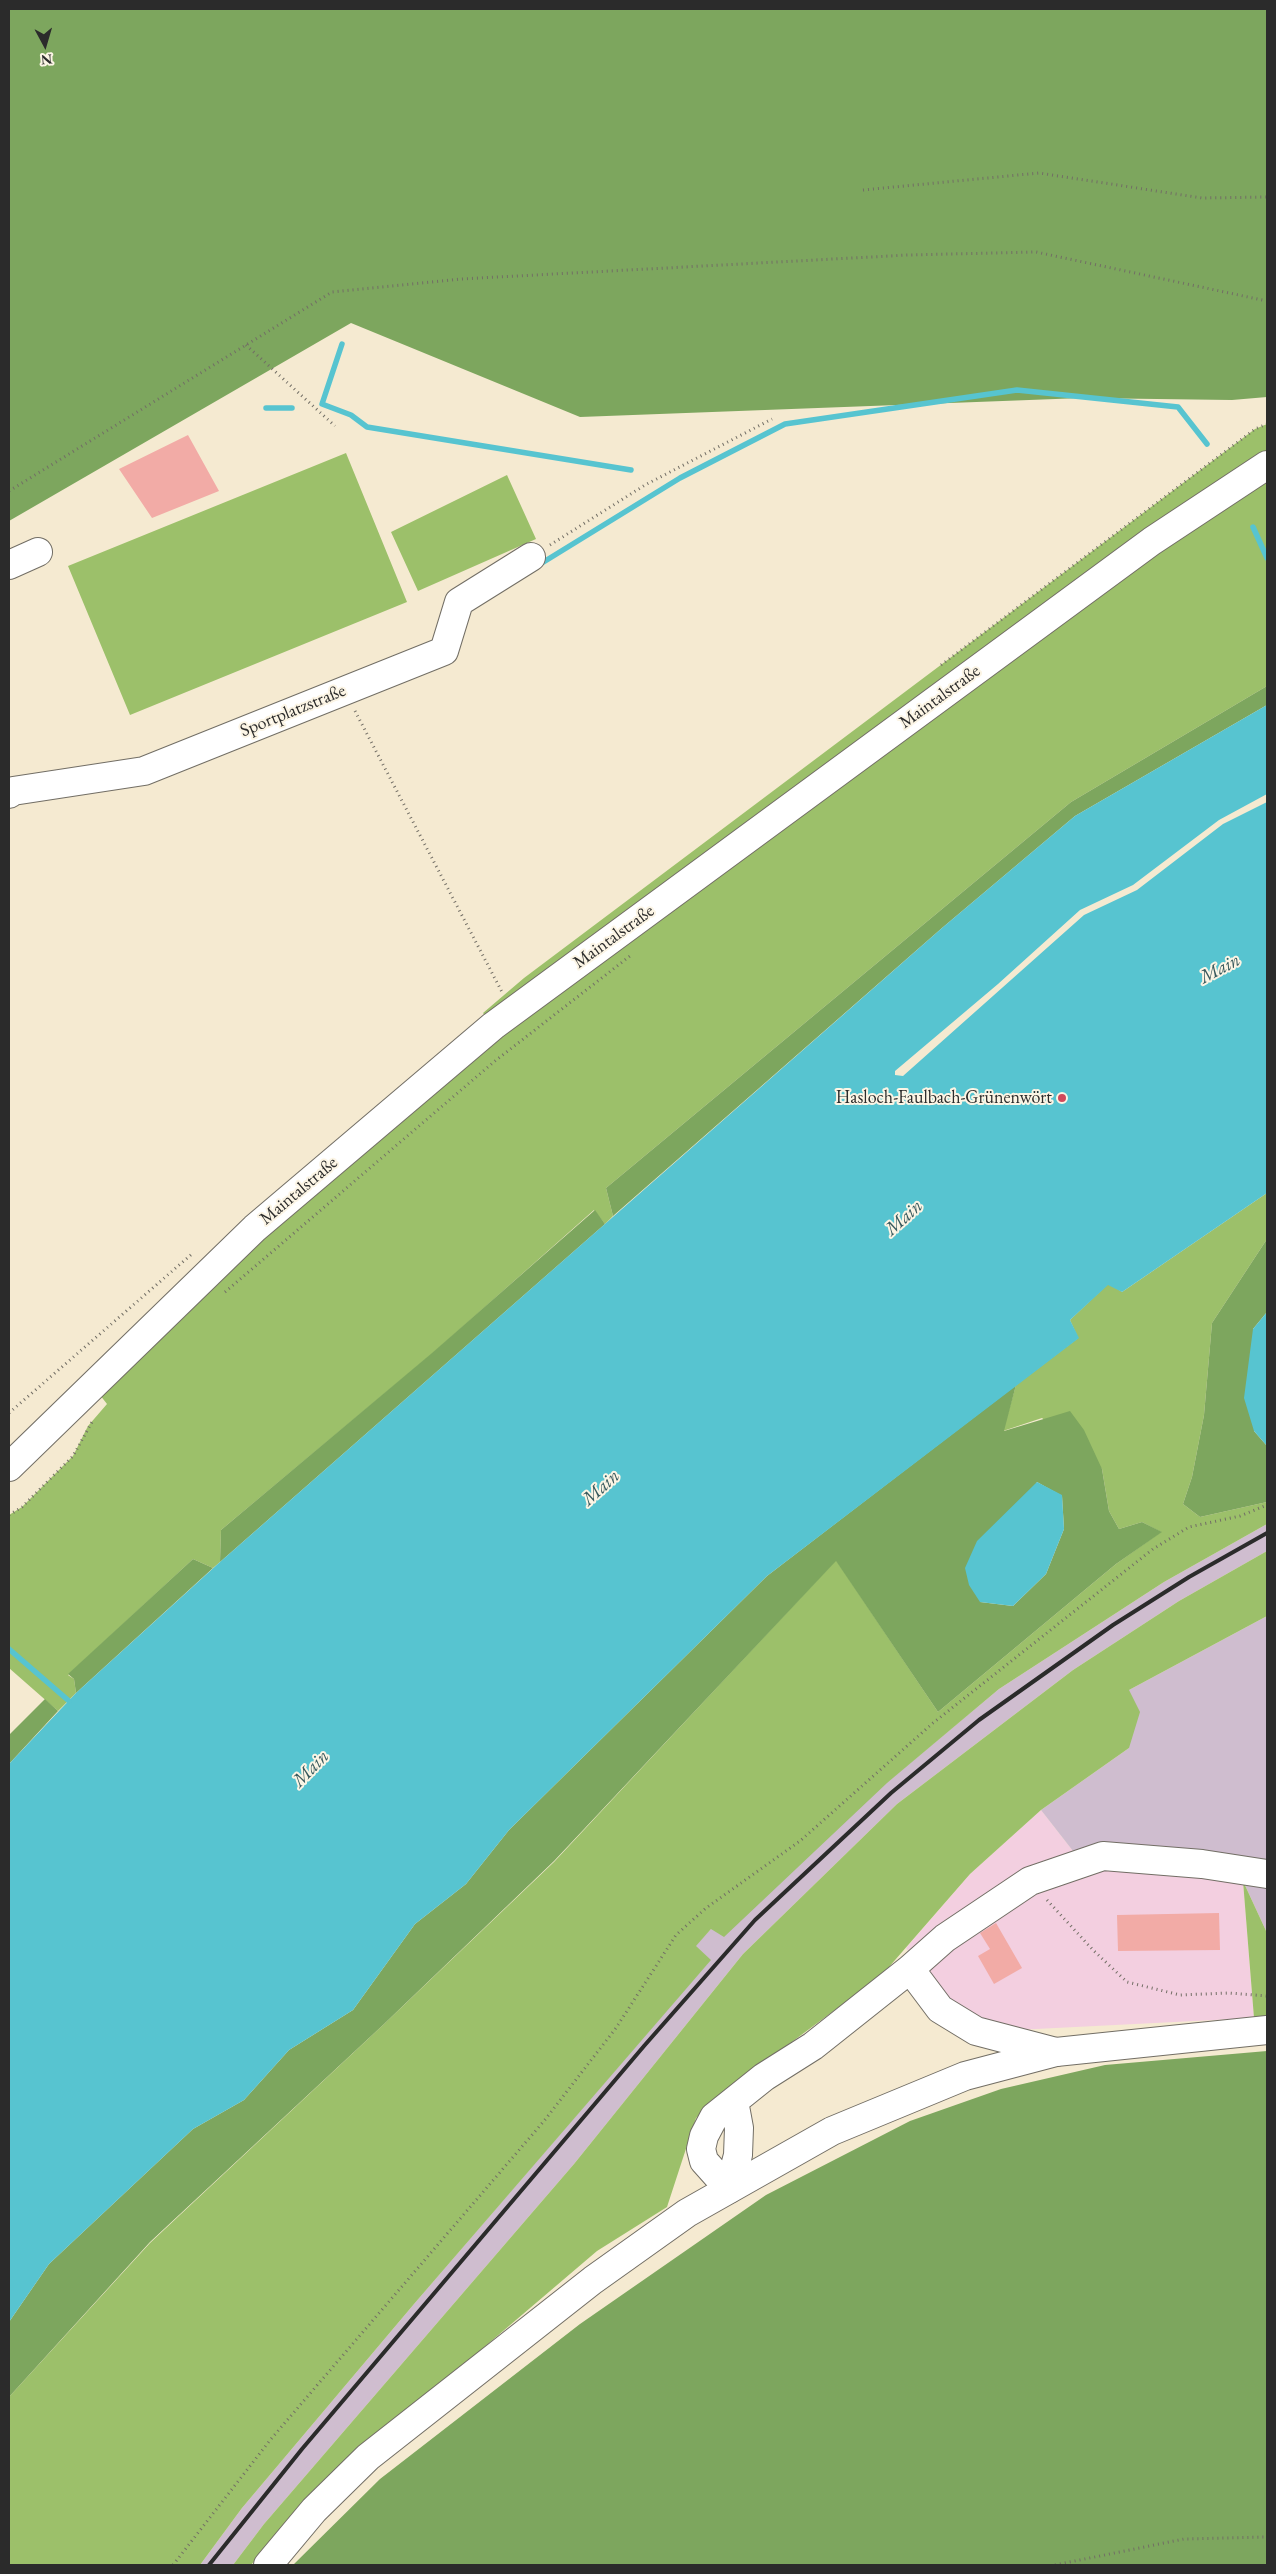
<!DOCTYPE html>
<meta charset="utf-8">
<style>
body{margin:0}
#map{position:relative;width:1276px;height:2574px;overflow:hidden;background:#f5ead1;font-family:"EB Garamond",serif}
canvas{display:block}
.frame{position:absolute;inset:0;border:10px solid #2b2b2b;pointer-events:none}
.north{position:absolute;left:20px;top:20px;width:50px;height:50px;-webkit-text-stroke:4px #fcf5e5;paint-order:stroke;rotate:174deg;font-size:14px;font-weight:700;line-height:20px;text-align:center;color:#2b2b2b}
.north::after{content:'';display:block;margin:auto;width:18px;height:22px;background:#2b2b2b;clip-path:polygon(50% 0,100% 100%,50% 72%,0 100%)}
</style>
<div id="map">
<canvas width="1276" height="2574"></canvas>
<div class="frame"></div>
<div class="north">N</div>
</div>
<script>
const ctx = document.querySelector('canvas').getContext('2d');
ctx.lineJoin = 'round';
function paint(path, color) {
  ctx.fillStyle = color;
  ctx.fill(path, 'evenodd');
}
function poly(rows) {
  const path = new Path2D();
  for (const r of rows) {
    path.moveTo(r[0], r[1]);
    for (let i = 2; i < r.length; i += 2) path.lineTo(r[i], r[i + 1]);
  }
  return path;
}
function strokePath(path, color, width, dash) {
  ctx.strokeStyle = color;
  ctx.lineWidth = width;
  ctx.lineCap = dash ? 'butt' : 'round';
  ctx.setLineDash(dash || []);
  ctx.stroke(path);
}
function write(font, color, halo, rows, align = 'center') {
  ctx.font = font + ' "EB Garamond",serif';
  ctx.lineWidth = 4;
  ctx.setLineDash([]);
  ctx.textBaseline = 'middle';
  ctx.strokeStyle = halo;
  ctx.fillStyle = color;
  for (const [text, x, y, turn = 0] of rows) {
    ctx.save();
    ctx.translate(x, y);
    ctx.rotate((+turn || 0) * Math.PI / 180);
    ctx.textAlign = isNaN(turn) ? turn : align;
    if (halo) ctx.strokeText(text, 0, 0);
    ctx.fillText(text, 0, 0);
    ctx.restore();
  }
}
paint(poly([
 [1041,1810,1087,1869,1243,1881,1254,2018,1016,2030,979,2024,941,1998,906,1948,970,1874]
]), '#f3cfe0');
paint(poly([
 [1267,1524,1267,1551,1179,1601,1073,1670,897,1804,743,1954,574,2164,264,2524,233,2565,200,2565,242,2508,414,2304,710,1960,695,1946,711,1929,999,1689,1164,1582],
 [1267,1616,1267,1933,1243,1881,1087,1869,1041,1810,1129,1748,1129,1690]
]), '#cfbdcf');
paint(poly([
 [1267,424,1267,686,1071,802,606,1188,613,1216,605,1224,594,1210,433,1353,221,1530,220,1562,213,1568,193,1559,68,1675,74,1679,76,1693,58,1711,9,1668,9,1515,22,1507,73,1456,88,1426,107,1404,93,1386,493,1026,483,1013,524,978,1255,429],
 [346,453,407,602,130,715,68,566],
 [507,475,536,539,418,591,391,532],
 [1267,1193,1267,1239,1212,1323,1204,1415,1192,1477,1183,1504,1200,1517,1267,1502,1267,1524,1164,1582,999,1689,887,1783,724,1937,711,1929,696,1946,711,1960,414,2304,242,2508,200,2565,9,2565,9,2397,150,2243,383,2025,554,1862,836,1560,938,1712,1116,1564,1161,1532,1142,1522,1119,1529,1109,1511,1102,1469,1042,1418,1003,1431,1016,1385,1078,1338,1070,1320,1109,1283,1122,1292],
 [1267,1551,1267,1616,1129,1690,1140,1712,1129,1748,1041,1810,970,1874,882,1975,723,2093,696,2118,667,2207,597,2251,307,2498,251,2565,233,2565,264,2524,574,2164,743,1954,897,1804,1073,1670,1179,1601],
 [1243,1881,1267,1933,1267,2018,1254,2018]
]), '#9cc06a');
paint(poly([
 [9,9,1267,9,1267,397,1232,400,1082,398,580,417,351,323,9,521],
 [1267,686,1267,705,1075,816,942,928,613,1216,606,1188,1071,802],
 [595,1210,605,1224,220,1562,221,1530,432,1353],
 [1267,1239,1267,1312,1253,1329,1254,1431,1267,1446,1267,1502,1200,1517,1183,1504,1192,1477,1204,1415,1212,1323],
 [1016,1385,1004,1431,1070,1411,1084,1430,1102,1469,1109,1511,1119,1529,1142,1522,1162,1532,1116,1564,938,1712,836,1561,554,1861,383,2025,150,2242,9,2397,9,2322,49,2264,193,2129,244,2100,289,2050,353,2010,415,1924,466,1884,509,1830,767,1576],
 [1037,1482,1062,1496,1064,1529,1046,1574,1013,1606,980,1602],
 [193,1559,213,1568,76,1693,74,1679,68,1674],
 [45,1699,58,1711,9,1764,9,1735],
 [1267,2051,1267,2565,293,2565,380,2479,580,2324,766,2195,910,2121,1001,2089,1105,2065]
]), '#7da65e');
paint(poly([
 [1267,705,1267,794,1219,820,1133,885,1080,910,998,984,895,1071,895,1075,903,1076,1084,915,1137,890,1223,824,1267,802,1267,1193,1122,1292,1108,1285,1070,1320,1079,1338,767,1576,509,1830,466,1884,415,1924,353,2010,289,2050,244,2100,193,2129,49,2264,9,2322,9,1764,76,1693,220,1562,942,928,1075,816],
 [1267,1312,1267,1446,1254,1431,1244,1398,1253,1329],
 [1037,1482,1062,1495,1064,1529,1046,1574,1013,1606,980,1602,969,1585,965,1568,977,1541]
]), '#57c4d0');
strokePath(poly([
 [342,344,322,404,351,415,367,427,631,470],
 [266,408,292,408],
 [1253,527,1267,558],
 [537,566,680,478,785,424,1017,390,1178,407,1207,444],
 [9,1649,69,1701]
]), '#57c4d0', 5.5);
paint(poly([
 [188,435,219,491,152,518,119,469],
 [1219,1913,1220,1950,1118,1951,1117,1915],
 [996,1923,1022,1968,994,1984,978,1956,990,1949,980,1933]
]), '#f2aba6');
const minor = poly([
 [9,565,38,552],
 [9,794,13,791,144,771,444,651,459,602,531,557],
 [910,1969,940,2009,976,2031,1056,2052],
 [734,2101,739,2128,738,2155,729,2189,704,2161,701,2149,704,2136,714,2117,764,2077,813,2046,910,1969,945,1938,1030,1881,1103,1856,1202,1864,1267,1874]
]);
const major = poly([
 [9,1467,255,1228,493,1026,1152,541,1267,465],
 [268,2565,314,2510,368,2457,593,2280,687,2213,832,2131,965,2076,1056,2052,1267,2030]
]);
strokePath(minor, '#726e65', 30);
strokePath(major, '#726e65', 30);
strokePath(poly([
 [863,190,1039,173,1202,198,1267,197],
 [246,345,335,426],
 [9,491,332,292,461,279,908,255,1036,252,1267,301],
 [550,545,645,485,772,419],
 [941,665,1255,429,1267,424],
 [355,711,502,992],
 [225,1292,495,1061,630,956],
 [9,1413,193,1253],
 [9,1515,22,1507,73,1456,92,1422],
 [1047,1900,1093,1950,1127,1982,1180,1995,1229,1993,1267,1996],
 [173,2565,271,2439,544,2121,616,2028,676,1935,706,1908,800,1841,933,1723,1153,1549,1189,1527,1240,1516,1267,1505],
 [1055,2565,1184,2539,1267,2537]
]), '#726e65', 3, [1, 4]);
strokePath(minor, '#fff', 28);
strokePath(major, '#fff', 28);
strokePath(poly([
 [209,2565,302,2449,644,2046,755,1920,891,1793,979,1720,1113,1625,1189,1577,1267,1533]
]), '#2b2b2b', 4);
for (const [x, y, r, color] of [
 [1062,1098,5,"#d1495b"]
]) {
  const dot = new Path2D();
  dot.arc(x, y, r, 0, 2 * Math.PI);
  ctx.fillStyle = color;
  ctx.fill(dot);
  strokePath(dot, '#fcf5e5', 2);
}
write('18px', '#2b2b2b', '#fcf5e5', [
 ["Maintalstraße",940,697,-36],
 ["Sportplatzstraße",293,711,-22],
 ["Maintalstraße",614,937,-36],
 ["Maintalstraße",299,1191,-40]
]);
write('18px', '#2b2b2b', '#fcf5e5', [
 ["Hasloch-Faulbach-Grünenwört",1052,1098]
], 'right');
write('italic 19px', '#38595d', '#fcf5e5', [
 ["Main",1220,969,-28],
 ["Main",904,1218,-42],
 ["Main",601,1488,-42],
 ["Main",311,1769,-46]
]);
</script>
